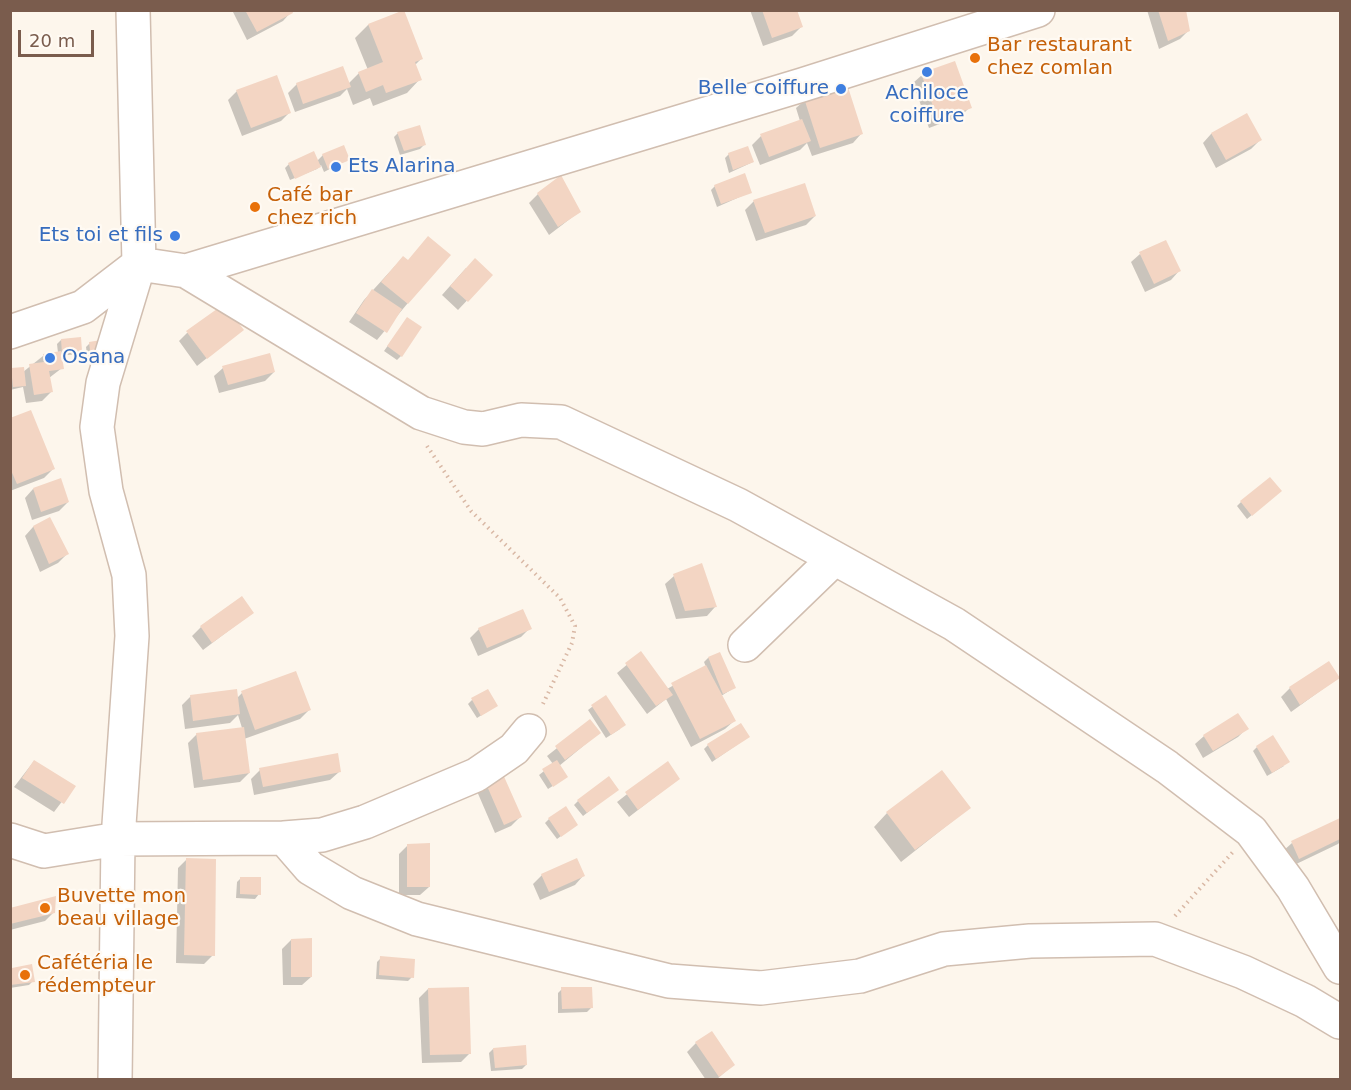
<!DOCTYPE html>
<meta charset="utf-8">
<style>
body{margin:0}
#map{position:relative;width:1351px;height:1090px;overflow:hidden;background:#fdf6ec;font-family:"DejaVu Sans",sans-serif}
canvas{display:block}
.frame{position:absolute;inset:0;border:12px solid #7a5c4d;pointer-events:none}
.scale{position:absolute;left:18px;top:30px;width:76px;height:27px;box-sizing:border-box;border:3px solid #7a5c4d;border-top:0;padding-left:8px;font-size:18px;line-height:21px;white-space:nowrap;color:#7a5c4d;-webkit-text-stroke:4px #fffaf3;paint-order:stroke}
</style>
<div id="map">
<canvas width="1351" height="1090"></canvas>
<div class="frame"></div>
<div class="scale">20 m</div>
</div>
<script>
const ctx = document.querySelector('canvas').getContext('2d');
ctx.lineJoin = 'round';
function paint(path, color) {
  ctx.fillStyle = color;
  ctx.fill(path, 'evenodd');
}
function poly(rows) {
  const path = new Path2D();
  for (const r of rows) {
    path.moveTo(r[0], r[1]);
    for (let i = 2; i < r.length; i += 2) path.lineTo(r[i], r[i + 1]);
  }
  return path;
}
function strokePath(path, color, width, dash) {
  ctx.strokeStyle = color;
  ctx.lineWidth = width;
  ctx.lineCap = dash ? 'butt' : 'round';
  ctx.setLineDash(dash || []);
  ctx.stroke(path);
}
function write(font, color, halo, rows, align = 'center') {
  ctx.font = font + ' "DejaVu Sans",sans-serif';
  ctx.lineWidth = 4.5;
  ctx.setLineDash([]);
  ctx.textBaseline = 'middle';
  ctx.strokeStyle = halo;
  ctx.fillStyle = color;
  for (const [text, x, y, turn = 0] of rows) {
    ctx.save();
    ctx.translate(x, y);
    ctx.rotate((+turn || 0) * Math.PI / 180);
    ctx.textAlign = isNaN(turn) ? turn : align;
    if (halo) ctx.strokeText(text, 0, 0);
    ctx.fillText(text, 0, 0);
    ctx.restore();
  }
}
paint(poly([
 [232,10,290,10,291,12,283,21,247,40],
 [750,10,795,10,801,27,792,36,763,46],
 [1147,10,1184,10,1189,30,1180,39,1159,49],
 [403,11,422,58,415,65,420,79,407,93,373,106,370,98,353,105,347,89,340,96,295,112,288,93,297,84,348,84,359,73,368,70,355,38,368,25],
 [922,75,970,107,961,116,929,128,913,83],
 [237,91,290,112,281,121,242,136,228,100],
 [805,100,861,134,853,143,812,156,807,143,800,150,760,165,752,145,761,136,800,121,796,108],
 [1246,115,1260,140,1251,149,1216,168,1203,143,1211,134],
 [398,133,424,145,420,149,400,155,394,137],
 [729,154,753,162,729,173,725,158],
 [323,155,349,159,324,172,321,165,317,169,290,180,285,168,289,164,317,161],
 [715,186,751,192,717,207,711,190],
 [538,194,579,212,549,235,529,203],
 [754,201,815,216,806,225,756,241,745,210],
 [1140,254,1179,271,1171,280,1145,292,1131,262],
 [448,255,377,340,349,322,364,300,395,266,407,261],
 [466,268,491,275,458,310,442,295],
 [404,323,401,356,397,360,384,351],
 [242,330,197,366,179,341,187,333],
 [61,340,81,350,77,354,60,356,62,368,49,378,51,392,42,401,26,403,23,387,10,390,10,371,23,372,43,356,58,353,57,344],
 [90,343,104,359,88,362,86,347],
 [223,368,274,372,265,381,219,393,214,376],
 [10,420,53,469,44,478,10,491],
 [33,489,68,502,59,511,32,520,25,498],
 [1276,495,1247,519,1237,506,1241,502],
 [50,519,67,554,58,563,40,572,25,536,33,527],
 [674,576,715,607,707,616,676,619,665,584],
 [522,611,530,628,521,637,478,656,470,638,479,629],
 [252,613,203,650,192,636,201,627],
 [641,653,667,689,706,667,704,662,708,658,719,654,734,688,721,696,734,721,725,729,691,747,666,699,647,714,617,673],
 [295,673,309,710,300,719,244,739,249,773,240,782,194,788,188,743,197,734,242,728,238,715,230,723,185,729,182,705,191,696,237,698,242,693],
 [1338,678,1291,712,1281,697,1290,688],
 [605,697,620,729,606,738,588,710],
 [472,700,496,706,477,718,468,704],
 [590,722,599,733,559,766,562,780,548,789,539,775,553,764,547,756],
 [1247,728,1238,737,1203,758,1195,744,1204,736],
 [748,737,712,762,704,749,708,745],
 [1257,747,1284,766,1267,776,1253,751],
 [34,761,73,787,54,812,14,787],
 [667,763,678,779,629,817,617,802],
 [260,770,339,772,330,780,254,795,251,779],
 [485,780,520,817,511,826,495,833,476,789],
 [613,793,583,816,574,805,578,801],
 [969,808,901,862,874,827,887,813],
 [549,819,572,828,557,839,545,823],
 [1339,820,1340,842,1338,844,1290,867,1283,851,1292,843],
 [408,845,429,887,420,895,399,895,399,854],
 [187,859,213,955,204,964,176,963,178,868],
 [542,875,583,876,575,885,540,900,533,884],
 [241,878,259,894,255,899,236,898,237,882],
 [10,909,54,912,45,921,10,930],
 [291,940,311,977,302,985,283,985,282,949],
 [381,958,412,977,408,981,376,979,377,962],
 [13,969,33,981,29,985,10,988],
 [428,989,470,1053,461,1062,422,1063,419,998],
 [562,989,591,1008,587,1012,558,1013,558,993],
 [696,1043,733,1065,716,1080,706,1080,687,1052],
 [493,1049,526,1065,522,1069,491,1071,489,1053]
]), '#0003');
paint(poly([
 [245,10,292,10,293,13,257,32],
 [404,10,423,59,415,62,422,80,386,93,383,85,366,92,358,72,383,62,368,24],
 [762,10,797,10,803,27,772,38],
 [1158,10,1186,10,1190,31,1168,41],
 [955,61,972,108,938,120,921,73],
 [343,66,351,87,303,104,296,83],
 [277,75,291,113,251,128,236,90],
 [847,84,863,134,820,148,804,98],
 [1247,113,1262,140,1226,160,1211,133],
 [802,119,811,141,769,157,760,134],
 [420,125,426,145,404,151,397,132],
 [344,145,350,160,328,169,322,154],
 [748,146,754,162,733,170,728,153],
 [314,151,321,167,295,179,288,163],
 [745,173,752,193,721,204,714,185],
 [561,175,581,212,558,227,537,193],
 [805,183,816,216,765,233,753,200],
 [428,236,451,255,408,304,381,282,403,256,408,260],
 [1166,240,1181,271,1154,284,1139,252],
 [475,258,493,275,468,302,450,286],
 [372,289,402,309,387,333,356,313],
 [224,304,244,330,207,359,186,331],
 [407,317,422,327,402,357,387,346],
 [81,337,82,351,62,353,61,339],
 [107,339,110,356,91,358,89,342],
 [61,351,64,369,49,371,53,392,34,395,29,364,44,362,43,354],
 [270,353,275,372,228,385,222,366],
 [24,367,26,386,13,387,11,368],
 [31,410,55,469,17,484,10,468,10,418],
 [1270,477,1282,491,1252,516,1240,501],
 [61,478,69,502,41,512,33,488],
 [50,517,69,554,49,564,33,526],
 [702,563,717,607,685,611,673,574],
 [242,596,254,613,212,643,200,626],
 [523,609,532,629,487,648,478,628],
 [641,651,673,695,656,706,625,663],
 [720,652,736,688,723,694,708,657],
 [1329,661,1340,678,1300,705,1289,687],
 [706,665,736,721,700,739,671,683],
 [296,671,311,710,255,730,241,691],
 [237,689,240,714,193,721,190,695],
 [488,689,498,706,481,716,471,698],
 [606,695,626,725,611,735,591,705],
 [1238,713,1249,729,1213,751,1203,735],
 [590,719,601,733,565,760,555,746],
 [741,723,750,737,716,759,707,744],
 [244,727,250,773,203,780,196,733],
 [1273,735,1290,762,1272,773,1256,746],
 [338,753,341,772,263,787,259,768],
 [34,760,76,786,64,804,22,778],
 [557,760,568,777,553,787,542,769],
 [668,761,680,779,638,810,625,792],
 [942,770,971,808,915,850,886,812],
 [502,772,522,817,504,825,484,779],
 [609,776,619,790,587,813,577,800],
 [566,806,578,825,561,837,548,818],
 [1340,818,1340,839,1299,859,1291,841],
 [430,843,430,887,407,887,407,844],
 [186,858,216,859,215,956,184,955],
 [577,858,585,876,549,892,541,874],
 [240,877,261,877,261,895,240,894],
 [56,896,55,913,10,924,10,908],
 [312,938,312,977,291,977,291,939],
 [380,956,415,959,414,978,379,975],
 [32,964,35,982,10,985,12,968],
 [469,987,471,1054,430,1055,428,988],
 [561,987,592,987,593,1008,562,1009],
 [712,1031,735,1065,719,1077,695,1042],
 [526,1045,527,1065,495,1068,493,1048]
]), '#f3d5c3');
const minor = poly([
 [186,271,421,413,464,427,483,429,521,420,561,422,738,505,954,624,1167,767,1251,831,1293,888,1340,967],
 [10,332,83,307,139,264,186,271,802,85,1038,10],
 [745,645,834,559],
 [284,838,322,835,365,822,476,775,514,749,529,731],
 [10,840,44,851,118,839,284,838,310,868,352,893,417,919,669,981,761,988,860,976,944,949,1030,941,1155,939,1243,972,1305,1001,1340,1022],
 [115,1080,118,839,132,636,129,575,106,491,97,427,103,383,139,264,133,10]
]);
strokePath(minor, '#d1beb0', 36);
strokePath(poly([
 [427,446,471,511,560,598,575,626,572,643,542,706],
 [1175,916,1233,852]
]), '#d9b8a5', 4, [1.5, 4.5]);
strokePath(minor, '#fff', 33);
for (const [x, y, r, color] of [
 [975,58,6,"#e8710a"],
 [927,72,6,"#3f7fe0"],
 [841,89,6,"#3f7fe0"],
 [336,167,6,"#3f7fe0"],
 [255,207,6,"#e8710a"],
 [175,236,6,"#3f7fe0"],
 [50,358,6,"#3f7fe0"],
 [45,908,6,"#e8710a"],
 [25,975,6,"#e8710a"]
]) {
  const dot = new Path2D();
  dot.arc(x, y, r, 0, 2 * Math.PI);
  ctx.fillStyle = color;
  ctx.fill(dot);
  strokePath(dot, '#fffaf3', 2);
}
write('20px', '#c56008', '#fffaf3', [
 ["Bar restaurant",987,46],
 ["chez comlan",987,69],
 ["Café bar",267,196],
 ["chez rich",267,219],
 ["Buvette mon",57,897],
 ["beau village",57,920],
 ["Cafétéria le",37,964],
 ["rédempteur",37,987]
], 'left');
write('20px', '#366cbe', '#fffaf3', [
 ["Belle coiffure",829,89],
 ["Achiloce",927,94,"center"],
 ["coiffure",927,117,"center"],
 ["Ets Alarina",348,167,"left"],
 ["Ets toi et fils",163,236],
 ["Osana",62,358,"left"]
], 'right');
</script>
